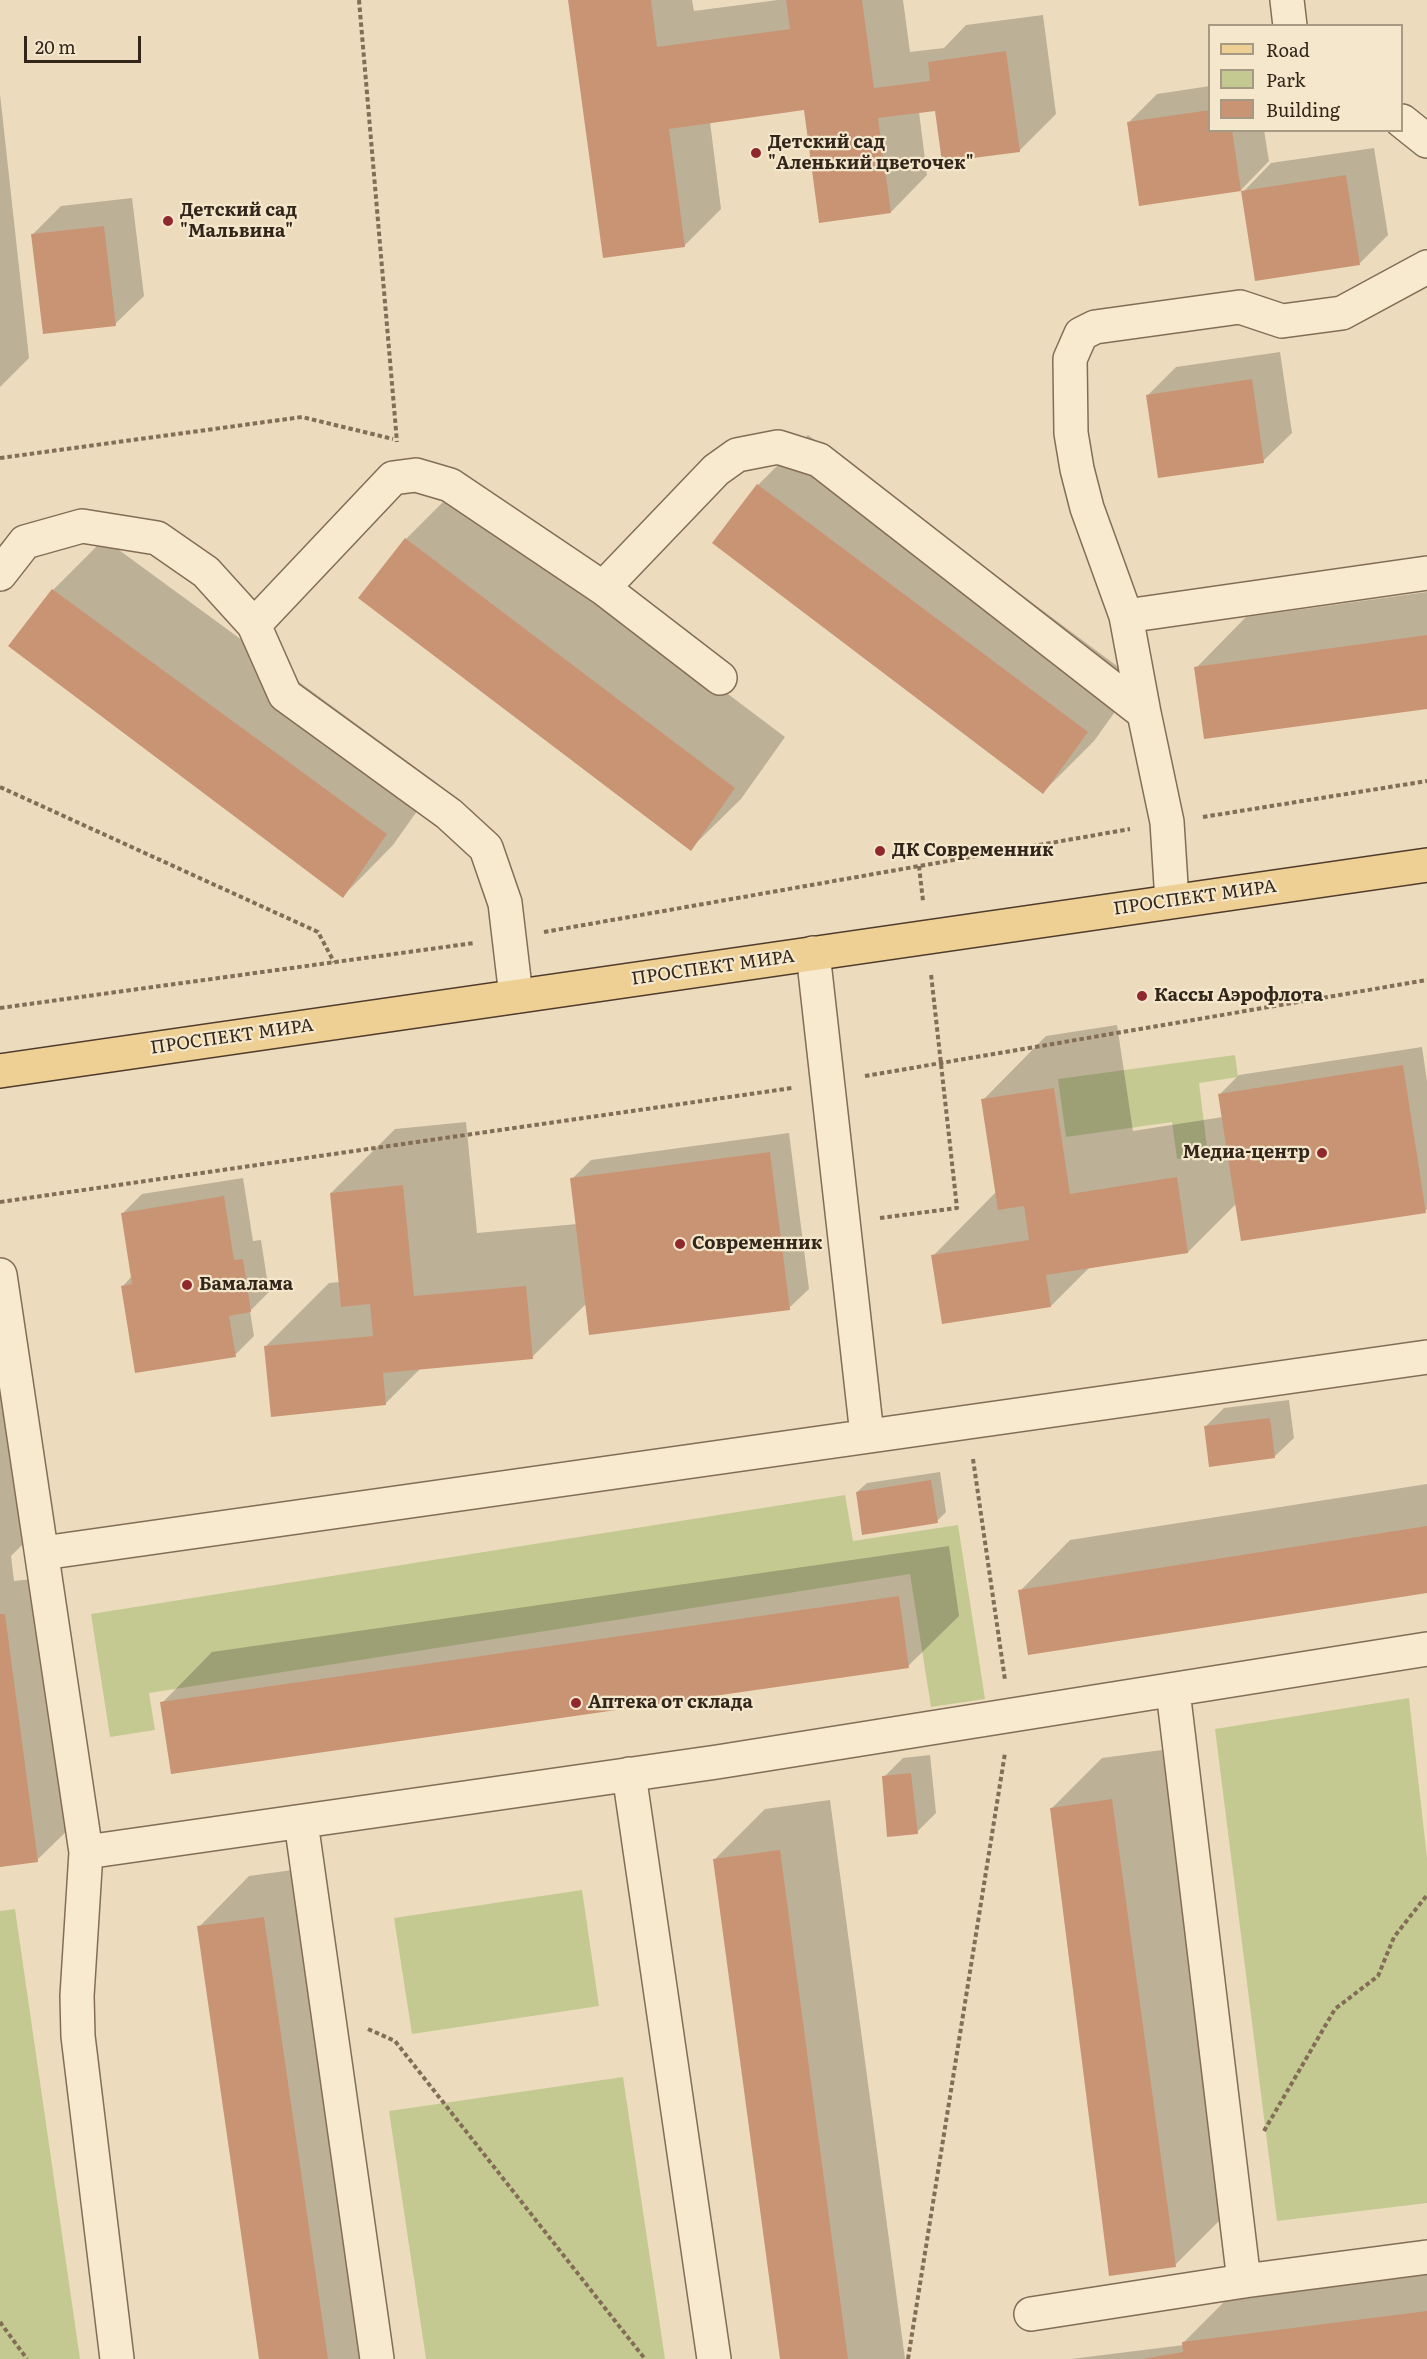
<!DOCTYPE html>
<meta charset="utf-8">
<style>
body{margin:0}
#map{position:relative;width:1427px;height:2359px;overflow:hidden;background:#ecdcbd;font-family:Literata,serif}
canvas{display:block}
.legend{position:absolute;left:1208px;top:24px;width:195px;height:108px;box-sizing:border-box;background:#f4e7cc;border:2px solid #a69a85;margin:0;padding:8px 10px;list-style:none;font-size:18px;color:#32261b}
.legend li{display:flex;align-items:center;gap:12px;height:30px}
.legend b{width:30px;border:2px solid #a69a85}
.scale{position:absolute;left:24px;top:36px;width:117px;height:27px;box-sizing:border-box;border:3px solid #32261b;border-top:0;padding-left:8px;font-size:18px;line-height:21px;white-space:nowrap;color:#32261b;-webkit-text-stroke:4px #f4e7cc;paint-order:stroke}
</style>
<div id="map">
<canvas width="1427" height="2359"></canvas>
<ul class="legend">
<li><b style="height:8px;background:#efd094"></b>Road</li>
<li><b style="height:16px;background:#c4c992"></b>Park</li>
<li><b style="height:16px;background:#c99474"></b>Building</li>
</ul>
<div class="scale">20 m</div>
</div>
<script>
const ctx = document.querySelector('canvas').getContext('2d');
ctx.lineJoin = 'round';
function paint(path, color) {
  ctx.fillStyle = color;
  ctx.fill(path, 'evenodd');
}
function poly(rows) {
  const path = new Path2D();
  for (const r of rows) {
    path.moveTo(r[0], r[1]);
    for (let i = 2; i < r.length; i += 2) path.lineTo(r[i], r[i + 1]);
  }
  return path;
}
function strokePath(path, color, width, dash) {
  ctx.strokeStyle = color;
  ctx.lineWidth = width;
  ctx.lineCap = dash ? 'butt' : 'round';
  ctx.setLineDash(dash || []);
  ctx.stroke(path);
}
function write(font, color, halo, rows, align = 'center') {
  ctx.font = font + ' Literata,serif';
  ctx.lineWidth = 4.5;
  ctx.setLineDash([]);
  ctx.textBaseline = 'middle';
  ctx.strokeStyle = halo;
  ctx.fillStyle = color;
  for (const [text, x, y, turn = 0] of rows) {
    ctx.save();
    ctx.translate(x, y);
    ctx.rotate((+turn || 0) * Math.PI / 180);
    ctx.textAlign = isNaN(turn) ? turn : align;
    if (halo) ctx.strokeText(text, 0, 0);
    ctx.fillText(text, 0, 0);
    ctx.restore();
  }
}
paint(poly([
 [1235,1055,1238,1077,1199,1083,1208,1155,1177,1159,1172,1122,1066,1137,1058,1079],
 [845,1495,853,1541,958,1525,985,1699,931,1707,910,1574,149,1693,155,1730,110,1737,91,1614],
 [1409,1698,1427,1858,1427,2203,1277,2221,1215,1729],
 [582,1890,599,2006,412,2034,394,1918],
 [15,1909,80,2359,0,2359,0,1911],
 [623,2077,665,2359,426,2359,389,2111]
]), '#c4c992');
paint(poly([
 [570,0,692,0,694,11,778,0,903,0,910,52,944,48,966,25,1043,15,1056,114,1019,151,937,109,919,112,927,175,891,212,806,109,710,122,721,209,684,246],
 [1210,86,1210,130,1264,130,1269,161,1241,190,1128,123,1157,94],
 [0,94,29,358,0,387],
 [1374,148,1388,235,1359,264,1243,192,1271,163],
 [132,198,144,296,115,324,32,235,61,206],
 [1280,352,1292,433,1263,461,1148,395,1176,367],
 [808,435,1137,681,1094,741,1043,792,758,485],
 [456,489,785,737,741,799,690,849,406,539],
 [104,539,437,783,393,845,343,896,10,646,53,590],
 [1427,592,1427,707,1196,668,1246,617],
 [1117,1025,1133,1131,1223,1117,1220,1094,1239,1075,1422,1047,1427,1081,1427,1209,1425,1211,1237,1203,1188,1252,1090,1267,1051,1306,933,1256,996,1192,983,1100,1046,1036],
 [466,1122,477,1233,577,1224,572,1179,591,1160,789,1133,809,1289,789,1308,587,1303,532,1357,421,1368,385,1404,265,1347,329,1283,340,1282,331,1193,395,1129],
 [243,1178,253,1241,261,1240,269,1292,250,1311,254,1336,235,1355,123,1286,132,1276,123,1213,142,1194],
 [0,1376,25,1542,11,1556,14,1581,42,1578,74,1824,37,1860,0,1865],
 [1289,1400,1294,1438,1274,1457,1205,1427,1224,1408],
 [940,1472,946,1512,937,1521,857,1492,867,1483],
 [1427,1484,1427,1591,1020,1591,1070,1540],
 [949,1546,959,1616,908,1666,162,1703,212,1652],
 [1162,1750,1225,2215,1175,2265,1052,1808,1102,1758],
 [930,1755,936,1813,917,1832,884,1777,903,1758],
 [830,1800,905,2359,781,2359,715,1859,765,1809],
 [314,1867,385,2359,261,2359,199,1927,249,1876],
 [1427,2268,1427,2359,1071,2359,1184,2345,1184,2342,1234,2292]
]), '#0003');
paint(poly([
 [568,0,651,0,657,47,790,29,786,0,862,0,874,88,930,81,928,62,1006,51,1020,152,942,162,935,111,878,118,891,213,819,223,804,110,669,129,685,247,603,258],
 [1210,110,1210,130,1232,130,1241,191,1139,206,1127,122],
 [1346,175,1360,265,1255,281,1241,191],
 [104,226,116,326,43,334,31,234],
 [1252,379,1264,463,1158,478,1146,395],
 [757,484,1088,732,1043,794,712,543],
 [405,538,735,788,691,851,358,598],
 [52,589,387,834,343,898,8,646],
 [1427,635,1427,709,1204,739,1194,667],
 [1403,1065,1426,1213,1241,1241,1218,1094],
 [1054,1088,1070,1194,1177,1177,1188,1253,1046,1275,1051,1307,942,1324,931,1255,1029,1240,1024,1206,998,1210,981,1099],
 [770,1152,790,1310,589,1335,570,1178],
 [403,1185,414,1296,526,1286,533,1359,383,1373,386,1405,271,1417,264,1346,373,1336,370,1304,341,1307,330,1193],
 [224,1196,234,1260,243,1259,251,1312,229,1316,236,1357,135,1373,121,1286,132,1284,121,1213],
 [1270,1418,1275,1458,1209,1467,1204,1426],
 [931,1480,938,1523,862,1535,856,1492],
 [1427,1526,1427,1593,1028,1655,1018,1590],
 [899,1596,909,1668,171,1774,160,1702],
 [0,1614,5,1614,38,1862,0,1867],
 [911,1773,918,1834,887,1837,882,1776],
 [1112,1799,1176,2267,1109,2276,1050,1808],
 [780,1850,848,2359,780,2359,713,1859],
 [264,1917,328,2359,259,2359,197,1926],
 [1427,2311,1427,2359,1142,2359,1183,2352,1182,2342]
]), '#c99474');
const minor = poly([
 [1287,0,1290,26],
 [1402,121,1427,141],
 [0,574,25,542,82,526,157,538,206,572,254,625,285,695,449,814,486,848,505,903,516,996],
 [603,588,720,678],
 [1126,616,1087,508,1077,469,1071,433,1070,359,1081,334,1095,327,1240,307,1282,321,1342,313,1427,267],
 [254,625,393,478,416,475,450,485,603,588,716,470,737,455,778,447,819,460,1144,713,1167,822,1172,901],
 [1144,713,1126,616,1427,573],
 [813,953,867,1435],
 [0,1275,86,1852,77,1996,78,2036,117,2359],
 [43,1553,1427,1357],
 [1173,1691,1244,2281],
 [629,1774,714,2359],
 [301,1822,377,2359],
 [86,1852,717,1762,1427,1649],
 [1031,2314,1244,2281,1427,2257]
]);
const major = poly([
 [0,1071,1427,865]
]);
strokePath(minor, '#836d57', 36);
strokePath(major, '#503b2c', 36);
strokePath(poly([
 [359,0,397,442],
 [0,458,302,417,393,439],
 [0,787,318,932,334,962],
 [1203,817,1427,781],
 [919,866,923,901],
 [544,932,1130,829],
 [0,1008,474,943],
 [865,1076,1427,980],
 [0,1202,792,1088],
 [880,1218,957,1208,931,974],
 [973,1459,1005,1680],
 [368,2029,395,2041,645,2359],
 [1264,2131,1335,2009,1378,1976,1394,1937,1427,1895],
 [0,2322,27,2359],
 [908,2359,1005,1753]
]), '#836d57', 4, [4.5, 3]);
strokePath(minor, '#f7eacf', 33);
strokePath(major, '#efd094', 33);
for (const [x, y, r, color] of [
 [756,153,6,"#90292d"],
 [168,221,6,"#90292d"],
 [880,851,6,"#90292d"],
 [1142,996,6,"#90292d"],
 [1322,1153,6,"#90292d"],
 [680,1244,6,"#90292d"],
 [187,1285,6,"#90292d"],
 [576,1703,6,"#90292d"]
]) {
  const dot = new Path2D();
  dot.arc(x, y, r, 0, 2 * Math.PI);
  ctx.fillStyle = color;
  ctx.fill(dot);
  strokePath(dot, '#f4e7cc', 2);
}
write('bold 18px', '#32261b', '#f4e7cc', [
 ["Детский сад",768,143],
 ["\"Аленький цветочек\"",768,164],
 ["Детский сад",180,211],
 ["\"Мальвина\"",180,232],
 ["ДК Современник",892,851],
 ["Кассы Аэрофлота",1154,996],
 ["Медиа-центр",1310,1153,"right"],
 ["Современник",692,1244],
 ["Бамалама",199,1285],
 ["Аптека от склада",588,1703]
], 'left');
write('18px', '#32261b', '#f4e7cc', [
 ["ПРОСПЕКТ МИРА",1195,898,-8],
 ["ПРОСПЕКТ МИРА",713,968,-8],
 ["ПРОСПЕКТ МИРА",232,1037,-8]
]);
</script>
